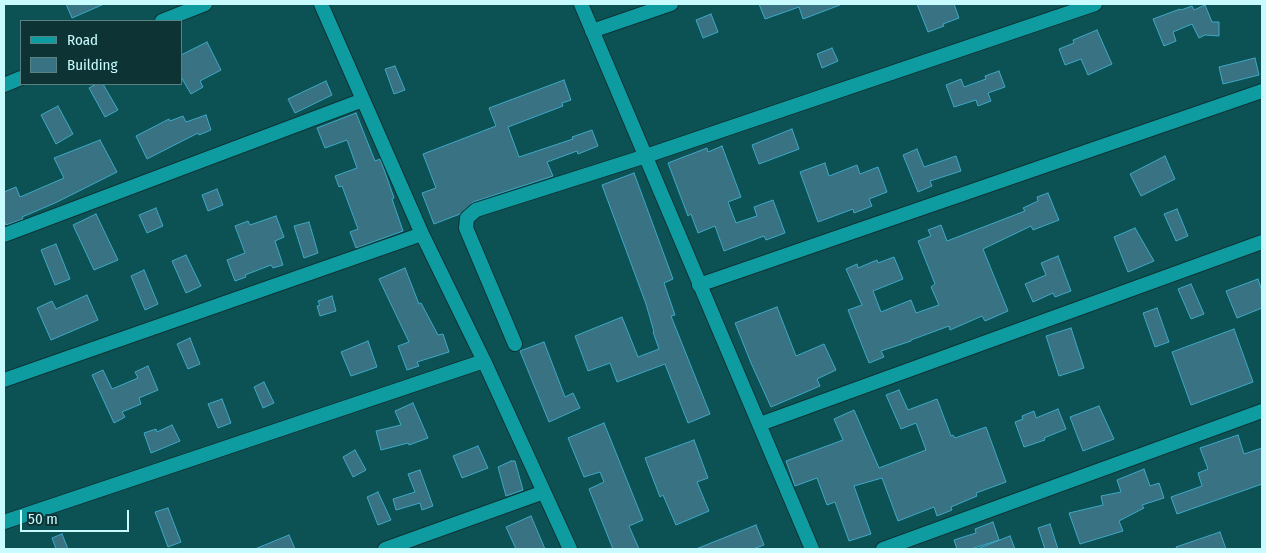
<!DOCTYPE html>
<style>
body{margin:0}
#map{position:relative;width:1266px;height:553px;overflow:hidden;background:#0c5154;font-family:"Fira Sans Condensed",sans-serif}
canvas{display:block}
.frame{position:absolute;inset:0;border:5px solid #c7fbfd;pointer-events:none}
.legend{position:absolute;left:20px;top:20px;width:162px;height:65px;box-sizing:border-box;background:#0d3335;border:1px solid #578385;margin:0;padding:6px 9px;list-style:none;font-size:15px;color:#c7fbfd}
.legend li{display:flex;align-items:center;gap:10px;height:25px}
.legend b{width:25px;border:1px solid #578385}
.scale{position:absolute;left:20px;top:510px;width:109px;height:22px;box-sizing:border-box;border:2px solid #c7fbfd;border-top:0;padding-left:6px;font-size:15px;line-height:18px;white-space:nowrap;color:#c7fbfd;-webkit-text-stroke:4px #0d3335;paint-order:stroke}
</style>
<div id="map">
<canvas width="1266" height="553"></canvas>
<div class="frame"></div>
<ul class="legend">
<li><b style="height:6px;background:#0f9ca1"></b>Road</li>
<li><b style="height:14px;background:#397282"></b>Building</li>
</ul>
<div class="scale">50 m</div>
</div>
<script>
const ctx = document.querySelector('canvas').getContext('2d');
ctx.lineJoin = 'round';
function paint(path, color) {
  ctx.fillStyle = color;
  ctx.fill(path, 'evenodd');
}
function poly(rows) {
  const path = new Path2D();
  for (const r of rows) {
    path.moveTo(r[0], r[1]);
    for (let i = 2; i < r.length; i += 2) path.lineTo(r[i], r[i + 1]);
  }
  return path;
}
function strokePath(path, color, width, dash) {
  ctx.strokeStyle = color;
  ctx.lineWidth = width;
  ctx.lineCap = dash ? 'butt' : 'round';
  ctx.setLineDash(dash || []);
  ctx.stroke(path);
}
const building = poly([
 [66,4,104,4,72,18,66,4],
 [759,4,840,4,840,5,803,19,799,7,765,19,759,4],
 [917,4,954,4,959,18,943,24,944,26,928,32,917,4],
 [1205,5,1212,22,1219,22,1219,36,1205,35,1199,38,1192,24,1173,32,1176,41,1164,46,1153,19,1180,9,1181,10,1192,6,1194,10,1205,5],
 [711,14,718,32,703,38,696,20,711,14],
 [1097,30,1112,64,1088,75,1081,59,1065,65,1059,49,1074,43,1073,40,1097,30],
 [207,42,221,70,200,81,203,87,191,94,181,77,181,55,207,42],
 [832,48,838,61,822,68,817,54,832,48],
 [1255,58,1259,75,1223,84,1219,67,1255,58],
 [395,66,405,90,394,94,385,69,395,66],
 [999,71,1005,87,988,93,991,101,978,106,976,100,954,107,946,85,961,79,964,87,986,79,985,76,999,71],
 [564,80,571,100,562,103,563,106,508,127,519,157,573,139,572,137,592,130,598,146,578,154,577,151,547,162,553,176,473,202,460,214,434,224,422,193,436,188,423,154,496,126,489,108,564,80],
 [326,81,332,95,295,113,288,99,326,81],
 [96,84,103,84,118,110,105,117,89,88,96,84],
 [58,106,73,134,56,144,41,115,58,106],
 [356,113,375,161,380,159,385,172,394,198,392,199,403,231,356,248,350,232,358,229,342,186,339,187,335,176,357,168,347,140,325,148,317,128,356,113],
 [206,115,211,130,199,135,198,133,147,159,136,136,169,119,170,121,183,116,186,122,206,115],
 [792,129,799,149,759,164,752,145,792,129],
 [100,140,117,172,55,203,22,217,23,219,6,225,4,220,4,192,16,187,20,197,64,178,54,158,100,140],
 [722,146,741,197,728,202,736,223,757,216,754,207,773,200,785,233,766,240,764,236,724,251,715,226,698,233,691,214,688,216,668,163,707,148,708,152,722,146],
 [917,149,924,167,956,156,961,171,930,181,932,186,918,192,903,155,917,149],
 [1165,156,1175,179,1141,196,1130,174,1165,156],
 [825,163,829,176,857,165,860,174,878,167,887,192,869,199,872,206,854,213,853,209,818,222,800,172,825,163],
 [634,173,673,279,664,283,675,315,671,316,710,414,688,423,665,364,617,382,610,363,588,371,575,336,622,317,638,357,659,349,653,332,654,332,646,304,602,185,634,173],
 [217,189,223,205,208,211,202,195,217,189],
 [1048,193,1059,220,1033,230,1031,226,983,249,1008,311,985,321,982,316,950,330,949,326,911,340,911,341,881,351,884,357,869,363,848,310,862,305,846,269,857,264,858,268,877,260,878,263,894,257,903,279,873,291,881,312,911,300,916,313,939,305,931,287,935,284,918,241,931,236,928,230,941,225,947,241,1025,211,1023,208,1038,201,1037,197,1048,193],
 [156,208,163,226,147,233,139,215,156,208],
 [1177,209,1188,236,1176,241,1164,214,1177,209],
 [96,214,118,260,94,270,73,225,96,214],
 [276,216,284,237,275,241,283,265,273,268,271,265,245,275,246,277,235,281,227,260,245,253,235,226,248,221,250,225,276,216],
 [309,222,318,253,304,258,294,226,309,222],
 [1135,228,1154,261,1128,272,1114,237,1135,228],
 [56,244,70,279,55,285,41,250,56,244],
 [186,255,201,286,186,293,172,261,186,255],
 [1058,256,1071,291,1055,297,1053,293,1033,302,1025,284,1046,275,1041,263,1058,256],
 [405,268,419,304,421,303,438,335,443,334,449,352,417,362,419,366,407,370,398,346,409,342,379,279,405,268],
 [144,270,158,304,145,310,131,276,144,270],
 [1258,279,1262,291,1262,308,1237,318,1226,291,1258,279],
 [1191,284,1204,314,1191,319,1178,289,1191,284],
 [87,295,98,320,51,340,37,308,52,301,56,309,87,295],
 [332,296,336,311,320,316,317,306,320,305,318,301,332,296],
 [777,307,796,356,824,344,836,370,817,379,820,386,771,407,751,363,735,323,777,307],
 [1157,308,1169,342,1155,347,1143,313,1157,308],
 [1071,328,1084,368,1059,376,1046,336,1071,328],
 [1234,329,1253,382,1191,405,1172,352,1234,329],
 [190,338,200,364,188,369,177,344,190,338],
 [368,341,377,367,351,376,341,352,368,341],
 [544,342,565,397,573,393,580,408,549,422,520,351,544,342],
 [148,366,158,390,139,398,141,404,122,412,125,417,114,423,92,375,103,370,112,389,138,378,135,372,148,366],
 [264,382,274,403,263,408,254,387,264,382],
 [899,390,908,410,937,399,951,436,953,435,955,438,986,427,1006,482,976,493,977,496,951,507,952,510,937,516,934,507,898,521,882,478,854,486,871,534,849,541,835,502,827,505,817,478,795,486,786,461,843,440,834,419,854,410,879,468,926,450,916,423,901,429,886,395,899,390],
 [222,399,231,423,218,428,208,404,222,399],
 [413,403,428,438,409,445,408,443,381,450,376,431,401,425,395,411,413,403],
 [1099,406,1114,439,1083,451,1070,417,1099,406],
 [1058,409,1066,429,1044,438,1045,440,1024,447,1015,422,1023,419,1022,416,1034,411,1036,418,1058,409],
 [604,423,643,520,629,526,639,549,613,549,589,489,604,482,600,472,584,477,568,438,604,423],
 [172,425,180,441,151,453,144,433,156,429,157,432,172,425],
 [1238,435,1244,454,1262,448,1262,484,1177,514,1171,497,1202,486,1198,473,1208,469,1200,448,1238,435],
 [694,440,708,478,697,482,709,511,676,525,663,495,660,497,645,458,694,440],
 [478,446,488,468,462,478,453,456,478,446],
 [355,450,366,470,353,477,343,457,355,450],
 [511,461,515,461,523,490,506,496,498,467,511,461],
 [1144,469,1150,486,1159,483,1164,498,1142,505,1144,508,1119,521,1123,531,1080,544,1069,513,1103,505,1101,496,1121,492,1117,480,1144,469],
 [420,470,433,506,422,510,420,503,396,510,393,499,415,492,408,474,420,470],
 [378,492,391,520,378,525,367,497,378,492],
 [168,508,181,542,168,547,155,512,168,508],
 [531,516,545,549,516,549,506,527,531,516],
 [993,522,999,540,971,549,957,549,954,540,976,533,975,529,993,522],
 [1050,524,1058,549,1045,549,1038,528,1050,524],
 [756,525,764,545,753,549,696,549,756,525],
 [1220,532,1226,549,1177,549,1176,547,1220,532],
 [62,534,68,549,56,549,52,538,62,534],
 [289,535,295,549,255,549,289,535],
 [1010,536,1015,549,977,549,1010,536]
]);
paint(building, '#397282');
strokePath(building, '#3ea9c7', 1);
const minor = poly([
 [321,4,422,234,484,361,570,549],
 [581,4,812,549],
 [162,21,205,4],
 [592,31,671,4],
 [4,85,21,78],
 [4,235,363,100],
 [699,285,1262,91],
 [515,344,466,228,467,218,476,210,646,156,1095,4],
 [4,380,422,234],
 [760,424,1262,242],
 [4,522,484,361],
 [385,549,544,492]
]);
const tertiary = poly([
 [883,549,1262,411]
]);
strokePath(minor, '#0d3335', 16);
strokePath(tertiary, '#0d3335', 16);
strokePath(minor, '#0f9ca1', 14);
strokePath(tertiary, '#0f9ca1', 14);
</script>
